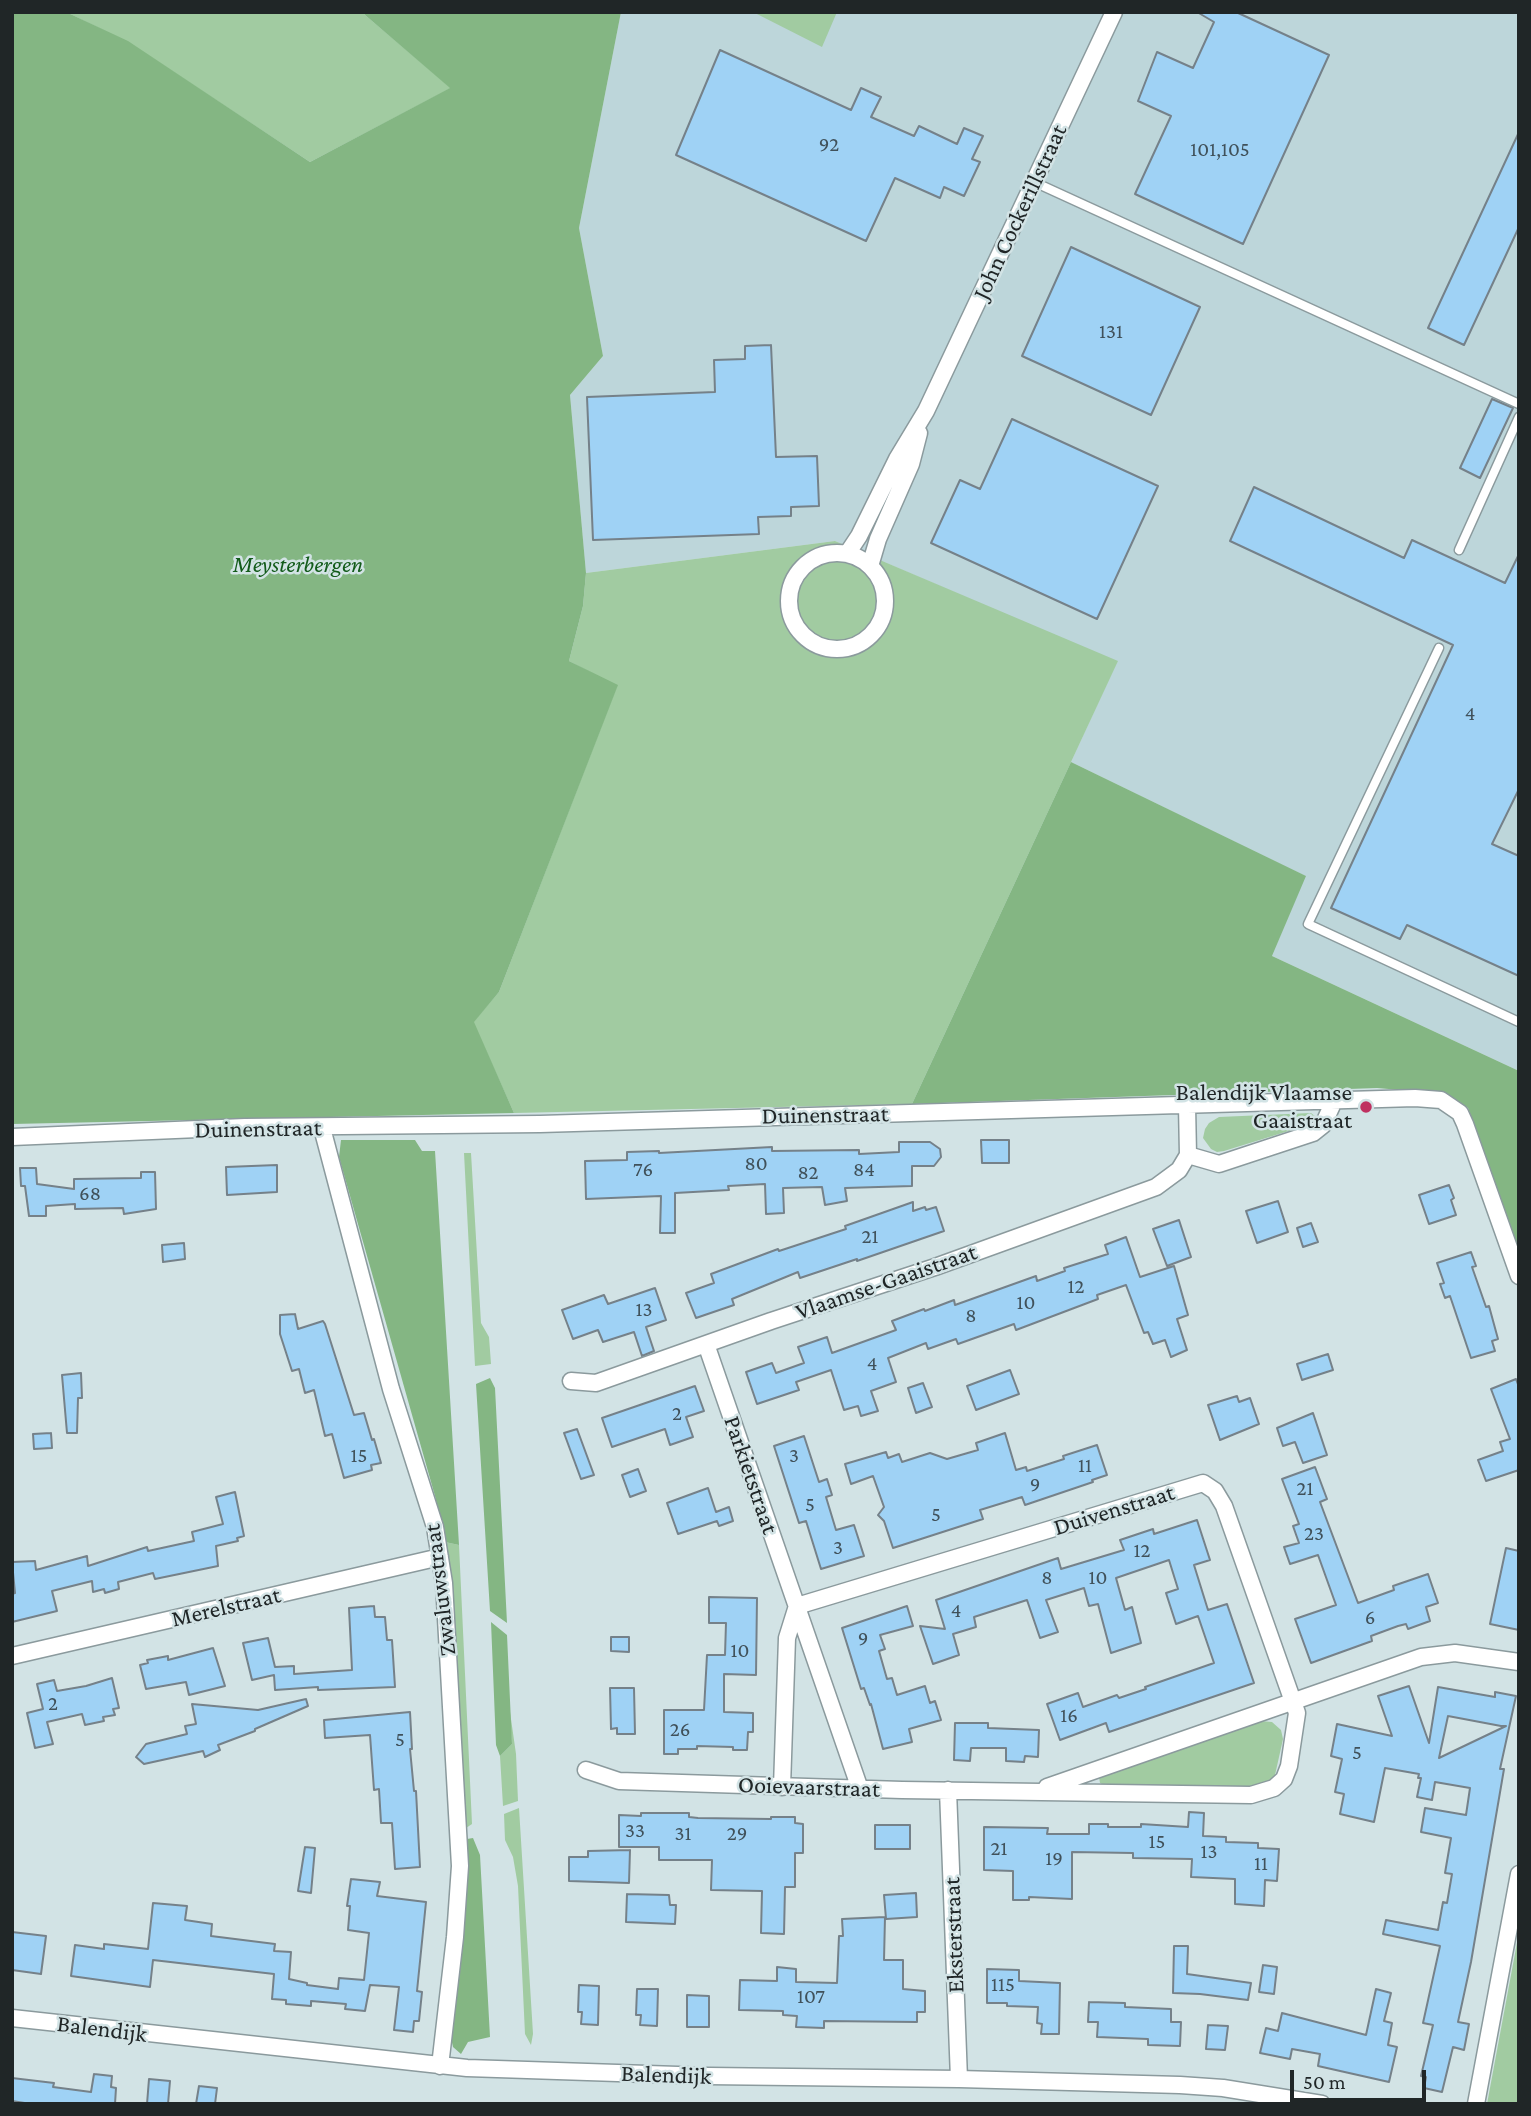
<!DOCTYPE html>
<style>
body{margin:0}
#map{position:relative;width:1531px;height:2116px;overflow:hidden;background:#d2e3e5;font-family:"Crimson Pro",serif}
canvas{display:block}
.frame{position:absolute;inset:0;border:14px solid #202627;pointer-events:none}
.scale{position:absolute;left:1290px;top:2070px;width:136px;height:32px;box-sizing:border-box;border:4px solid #202627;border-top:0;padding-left:9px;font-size:21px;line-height:24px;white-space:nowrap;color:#202627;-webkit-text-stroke:5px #d2e3e5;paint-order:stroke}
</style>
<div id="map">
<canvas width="1531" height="2116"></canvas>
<div class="frame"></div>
<div class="scale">50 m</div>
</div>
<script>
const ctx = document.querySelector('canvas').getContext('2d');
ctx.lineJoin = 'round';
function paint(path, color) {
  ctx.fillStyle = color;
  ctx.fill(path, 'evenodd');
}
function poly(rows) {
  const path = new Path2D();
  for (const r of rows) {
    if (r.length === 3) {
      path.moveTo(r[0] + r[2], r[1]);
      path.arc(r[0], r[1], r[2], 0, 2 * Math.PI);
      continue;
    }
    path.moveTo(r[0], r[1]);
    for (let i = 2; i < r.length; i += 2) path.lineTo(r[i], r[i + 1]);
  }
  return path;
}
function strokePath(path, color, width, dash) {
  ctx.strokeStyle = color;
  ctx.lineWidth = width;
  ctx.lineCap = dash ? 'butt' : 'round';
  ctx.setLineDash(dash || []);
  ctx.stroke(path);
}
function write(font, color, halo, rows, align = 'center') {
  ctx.font = font + ' "Crimson Pro",serif';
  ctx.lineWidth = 5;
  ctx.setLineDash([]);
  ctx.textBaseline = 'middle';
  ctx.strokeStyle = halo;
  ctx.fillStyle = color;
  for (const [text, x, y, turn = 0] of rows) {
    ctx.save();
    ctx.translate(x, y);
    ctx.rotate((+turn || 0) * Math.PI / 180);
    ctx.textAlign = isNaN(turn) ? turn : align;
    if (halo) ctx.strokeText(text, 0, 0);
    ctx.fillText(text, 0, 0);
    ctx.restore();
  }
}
paint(poly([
 [621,12,1519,12,1519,1071,1272,956,1305,876,1071,762,1117,662,835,541,586,573,570,395,603,356,579,228]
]), '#bdd6da');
paint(poly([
 [66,12,365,12,365,15,451,88,310,162,128,42],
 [753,12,837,12,822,47],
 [835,541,1118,661,912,1104,514,1113,473,1022,499,992,617,686,569,661,583,606,586,573],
 [1311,1113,1316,1117,1314,1121,1308,1125,1224,1151,1217,1152,1211,1149,1203,1138,1205,1129,1209,1123,1219,1117],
 [464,1153,471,1153,481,1323,489,1337,491,1364,475,1366],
 [445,1542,459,1545,472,1824,466,1828,458,1686],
 [508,1698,516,1754,518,1801,503,1806,500,1756,512,1744],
 [1261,1721,1272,1722,1281,1730,1283,1739,1275,1775,1266,1784,1252,1790,1106,1786,1100,1783,1099,1777,1104,1773],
 [519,1808,533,2034,531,2045,525,2034,518,1886,513,1857,505,1840,504,1814],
 [1519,1932,1519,2104,1487,2104]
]), '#a1cba1');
paint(poly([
 [12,12,66,12,128,41,310,162,450,88,365,15,365,12,621,12,579,228,603,356,570,395,586,573,583,606,569,661,618,685,499,992,474,1022,514,1113,12,1124],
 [1071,762,1306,876,1272,956,1519,1071,1519,1251,1468,1108,1447,1094,1377,1088,912,1104],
 [341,1140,415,1140,422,1151,435,1151,459,1545,445,1542,435,1496,339,1157],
 [490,1378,495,1388,507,1623,490,1611,476,1384],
 [491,1622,507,1635,512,1744,500,1756,496,1745],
 [473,1838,480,1855,490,2037,468,2042,461,2054,453,2047,451,2038,467,1894,467,1839]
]), '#84b683');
const building = poly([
 [1197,12,1236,12,1329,55,1243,244,1135,194,1171,116,1138,101,1157,52,1193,68,1214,22,1197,12],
 [720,50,851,110,861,88,881,97,871,117,914,136,919,126,957,144,964,128,983,136,972,159,980,162,964,196,944,187,940,198,895,178,866,241,676,155,720,50],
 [1519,132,1519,227,1464,345,1428,328,1519,132],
 [1071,247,1200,307,1151,415,1022,356,1071,247],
 [771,345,776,457,817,456,819,506,791,507,791,516,758,517,759,534,593,540,587,397,715,392,714,360,745,359,745,346,771,345],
 [1492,399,1513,408,1480,478,1460,468,1492,399],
 [1012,419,1158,486,1097,619,931,543,960,480,980,489,1012,419],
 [1254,487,1404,558,1412,540,1505,583,1519,554,1519,789,1492,844,1519,856,1519,976,1407,925,1400,939,1331,908,1453,645,1230,541,1254,487],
 [981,1140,1009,1140,1009,1163,982,1163,981,1140],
 [899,1142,930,1142,940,1149,941,1157,934,1166,912,1166,912,1186,845,1188,847,1201,825,1205,822,1187,783,1188,784,1213,766,1214,765,1184,728,1186,729,1190,675,1193,675,1233,660,1233,661,1196,586,1199,585,1161,627,1160,627,1152,659,1151,659,1153,772,1147,772,1151,859,1150,859,1154,899,1152,899,1142],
 [277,1165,277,1192,227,1195,226,1167,277,1165],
 [20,1168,36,1168,37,1184,74,1189,74,1179,141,1178,141,1172,155,1172,156,1209,124,1214,123,1208,75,1209,75,1204,46,1206,46,1216,29,1216,25,1186,21,1186,20,1168],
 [1449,1185,1454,1198,1451,1200,1456,1215,1429,1224,1419,1195,1449,1185],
 [1278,1201,1288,1232,1257,1243,1246,1211,1278,1201],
 [913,1202,913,1211,925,1207,926,1210,936,1207,944,1231,857,1261,857,1259,800,1278,798,1272,732,1299,734,1305,696,1318,686,1293,714,1283,711,1274,778,1249,779,1251,846,1229,845,1226,913,1202],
 [1179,1220,1191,1257,1167,1266,1153,1229,1179,1220],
 [1311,1223,1318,1242,1303,1247,1297,1228,1311,1223],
 [1126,1237,1140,1277,1174,1266,1188,1315,1177,1319,1187,1350,1171,1357,1165,1340,1153,1344,1148,1332,1144,1333,1126,1285,1097,1295,1098,1299,1016,1330,1014,1324,958,1344,956,1339,928,1349,926,1343,888,1358,896,1382,871,1391,878,1411,861,1416,858,1406,844,1410,831,1370,796,1382,799,1390,757,1404,746,1372,772,1363,776,1373,804,1363,798,1347,827,1337,832,1353,896,1330,892,1321,924,1309,925,1311,954,1300,955,1305,1036,1276,1037,1281,1065,1271,1064,1268,1108,1254,1105,1245,1126,1237],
 [184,1243,185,1259,163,1262,162,1245,184,1243],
 [1471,1252,1476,1266,1472,1267,1486,1307,1489,1306,1498,1339,1492,1341,1495,1351,1471,1358,1450,1296,1445,1298,1440,1284,1444,1283,1437,1263,1471,1252],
 [655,1288,666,1320,646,1327,654,1351,642,1356,634,1332,603,1342,598,1330,573,1339,562,1310,604,1295,608,1304,655,1288],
 [295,1314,298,1329,323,1321,325,1324,354,1415,364,1413,372,1440,374,1439,381,1463,371,1465,372,1470,344,1478,332,1434,325,1436,314,1390,305,1393,299,1369,292,1371,280,1334,280,1315,295,1314],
 [1328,1354,1333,1370,1302,1380,1297,1364,1328,1354],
 [1010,1370,1019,1394,976,1410,967,1386,1010,1370],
 [81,1373,82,1398,78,1398,77,1433,67,1433,62,1375,81,1373],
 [1516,1379,1519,1387,1519,1470,1486,1481,1478,1460,1503,1451,1500,1442,1510,1439,1491,1389,1516,1379],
 [923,1383,932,1407,916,1413,908,1388,923,1383],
 [695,1386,704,1411,686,1417,693,1437,670,1445,665,1429,612,1447,602,1418,695,1386],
 [1237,1396,1239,1402,1250,1398,1259,1424,1220,1440,1208,1405,1237,1396],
 [1313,1413,1327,1455,1303,1463,1295,1442,1283,1446,1277,1428,1313,1413],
 [577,1429,594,1475,581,1479,564,1433,577,1429],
 [51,1433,52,1448,34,1449,33,1434,51,1433],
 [1005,1433,1016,1470,1026,1467,1027,1471,1064,1459,1063,1456,1097,1445,1107,1475,1092,1480,1093,1482,1025,1505,1022,1497,980,1510,983,1519,893,1548,884,1521,878,1515,884,1507,873,1476,851,1484,845,1464,886,1452,888,1458,899,1454,902,1462,930,1453,947,1459,978,1450,976,1443,1005,1433],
 [804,1436,819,1482,827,1479,832,1495,826,1497,836,1530,854,1525,864,1556,821,1569,806,1521,799,1523,774,1446,804,1436],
 [1315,1467,1327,1499,1320,1502,1358,1603,1394,1590,1393,1586,1428,1574,1438,1603,1426,1607,1430,1621,1408,1629,1406,1624,1398,1626,1371,1636,1372,1641,1311,1663,1295,1619,1336,1605,1318,1555,1290,1564,1284,1547,1299,1543,1293,1526,1299,1524,1282,1479,1315,1467],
 [638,1469,646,1491,630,1497,622,1475,638,1469],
 [708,1488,716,1512,729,1507,733,1521,719,1526,717,1521,678,1534,667,1503,708,1488],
 [235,1492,244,1536,237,1538,238,1541,216,1546,218,1566,155,1579,153,1573,118,1582,119,1589,105,1593,104,1589,93,1592,92,1581,52,1591,57,1611,12,1622,12,1594,15,1593,12,1562,35,1561,36,1570,87,1556,88,1566,147,1547,148,1551,194,1541,192,1532,223,1524,216,1497,235,1492],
 [1197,1520,1210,1560,1194,1565,1208,1610,1227,1604,1254,1683,1109,1732,1106,1723,1060,1740,1047,1704,1078,1693,1083,1707,1117,1695,1119,1698,1146,1689,1145,1687,1214,1663,1198,1616,1176,1624,1166,1593,1178,1589,1169,1560,1116,1578,1125,1610,1132,1607,1141,1643,1111,1653,1098,1604,1089,1606,1084,1588,1046,1600,1058,1632,1040,1638,1027,1600,974,1617,976,1627,953,1634,959,1655,933,1664,920,1626,945,1629,936,1600,1058,1558,1061,1569,1124,1550,1120,1540,1153,1529,1154,1534,1197,1520],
 [1506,1548,1519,1551,1519,1630,1490,1624,1506,1548],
 [709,1597,757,1598,756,1675,724,1674,724,1712,753,1713,753,1732,748,1732,747,1750,733,1750,733,1747,697,1746,697,1749,678,1749,678,1754,664,1754,664,1710,704,1710,707,1655,725,1655,726,1623,709,1623,709,1597],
 [374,1606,375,1617,385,1617,387,1640,392,1640,395,1687,318,1690,318,1687,275,1690,274,1675,252,1680,243,1643,268,1638,275,1667,294,1666,294,1674,352,1670,349,1608,374,1606],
 [907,1606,913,1626,880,1635,885,1649,879,1651,887,1679,892,1678,897,1695,925,1686,930,1703,935,1701,941,1720,909,1729,912,1742,883,1749,871,1704,870,1705,864,1688,861,1689,842,1628,907,1606],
 [611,1637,629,1637,629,1652,611,1651,611,1637],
 [213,1648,225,1686,189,1695,186,1682,146,1689,140,1665,148,1663,147,1660,168,1656,168,1660,213,1648],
 [112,1678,119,1708,113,1709,115,1715,103,1717,104,1721,85,1725,82,1714,47,1722,53,1744,35,1748,27,1713,43,1709,37,1684,54,1680,57,1691,86,1686,112,1678],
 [1409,1686,1429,1743,1438,1687,1495,1697,1495,1692,1516,1696,1500,1769,1504,1769,1471,1962,1458,2022,1469,2024,1464,2050,1453,2047,1442,2092,1424,2088,1426,2077,1421,2076,1433,2025,1423,2023,1440,1946,1383,1934,1386,1920,1438,1930,1443,1902,1447,1903,1452,1874,1445,1873,1451,1838,1421,1832,1425,1808,1466,1815,1470,1788,1435,1782,1432,1800,1417,1797,1421,1778,1418,1778,1419,1774,1385,1768,1374,1822,1340,1814,1344,1794,1335,1792,1342,1759,1331,1756,1337,1724,1392,1736,1378,1696,1409,1686],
 [1448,1716,1501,1726,1506,1726,1439,1758,1448,1716],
 [610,1688,634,1688,635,1734,617,1734,617,1728,611,1729,610,1688],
 [306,1699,308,1706,255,1729,255,1731,218,1745,220,1750,205,1757,203,1751,144,1764,136,1757,146,1744,187,1734,185,1726,196,1724,192,1704,258,1710,306,1699],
 [410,1712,412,1749,410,1749,414,1791,416,1791,420,1867,395,1869,392,1823,381,1823,379,1789,374,1790,370,1735,325,1738,324,1720,410,1712],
 [955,1723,988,1723,988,1728,1039,1730,1038,1757,1025,1756,1024,1762,1006,1761,1006,1748,971,1748,970,1761,954,1760,955,1723],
 [1189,1812,1204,1813,1203,1836,1226,1837,1226,1842,1258,1843,1258,1848,1279,1849,1277,1881,1265,1880,1264,1906,1235,1904,1235,1879,1191,1877,1192,1859,1133,1858,1133,1853,1072,1852,1072,1899,1029,1897,1029,1900,1013,1900,1013,1871,984,1870,984,1827,1048,1828,1047,1834,1089,1834,1089,1824,1108,1824,1108,1827,1141,1827,1141,1824,1188,1827,1189,1812],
 [641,1813,689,1813,689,1817,698,1818,771,1819,771,1817,795,1817,795,1823,803,1824,803,1853,795,1853,795,1887,785,1887,784,1934,761,1933,762,1891,711,1890,712,1860,659,1860,659,1847,619,1847,619,1815,641,1816,641,1813],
 [875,1825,910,1825,910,1849,875,1849,875,1825],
 [305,1847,315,1848,311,1893,298,1891,305,1847],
 [630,1850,629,1883,569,1881,569,1857,588,1857,588,1851,630,1850],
 [351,1879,380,1882,377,1896,426,1902,417,1991,422,1992,419,2021,414,2021,413,2032,394,2030,399,1987,370,1985,365,2011,345,2009,346,2004,311,2001,311,2006,286,2004,286,2000,272,1999,274,1974,153,1960,150,1987,71,1976,75,1945,104,1949,104,1944,148,1949,153,1903,187,1906,185,1920,212,1924,211,1936,275,1944,274,1951,291,1952,289,1979,307,1983,307,1985,338,1989,339,1978,364,1980,369,1933,348,1930,350,1906,347,1906,351,1879],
 [916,1893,917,1917,886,1919,884,1895,916,1893],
 [627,1894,669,1895,670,1905,676,1905,675,1924,626,1922,627,1894],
 [885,1917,884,1960,903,1960,903,1989,925,1991,925,2012,917,2012,917,2022,824,2021,824,2028,796,2027,797,2016,783,2015,783,2011,739,2010,740,1980,777,1981,777,1967,796,1969,796,1982,837,1983,839,1936,843,1936,842,1919,885,1917],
 [12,1932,46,1936,41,1974,12,1970,12,1932],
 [1174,1946,1188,1946,1187,1974,1251,1983,1248,2000,1200,1994,1173,1993,1174,1946],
 [1263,1965,1277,1967,1274,1994,1259,1992,1263,1965],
 [987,1969,1019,1970,1019,1981,1060,1983,1059,2034,1041,2034,1042,2024,1037,2023,1038,2007,1007,2006,1007,2003,987,2003,987,1969],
 [579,1985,599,1986,598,2025,581,2024,582,2012,578,2012,579,1985],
 [637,1989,658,1989,657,2026,640,2025,641,2015,636,2015,637,1989],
 [1376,1989,1391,1993,1384,2021,1392,2023,1388,2045,1397,2047,1389,2082,1318,2066,1320,2054,1292,2049,1290,2059,1260,2053,1266,2028,1278,2031,1282,2013,1366,2035,1376,1989],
 [687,1995,709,1996,709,2027,687,2027,687,1995],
 [1089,2002,1125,2003,1125,2007,1171,2009,1171,2022,1181,2022,1180,2046,1148,2045,1148,2039,1097,2037,1098,2022,1088,2022,1089,2002],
 [1208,2025,1228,2026,1225,2050,1206,2049,1208,2025],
 [94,2074,112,2076,111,2087,116,2088,115,2104,31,2104,12,2101,12,2078,54,2083,53,2087,91,2092,94,2074],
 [149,2079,170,2081,168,2104,147,2104,149,2079],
 [199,2086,217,2088,215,2104,196,2104,199,2086]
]);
paint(building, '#9fd2f5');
strokePath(building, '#758189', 2);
const lane = poly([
 [1034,182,1519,404],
 [1459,550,1519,417],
 [1439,648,1308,924,1519,1022]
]);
const street = poly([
 [837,601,48],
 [847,554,859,536,897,459,926,411,1114,12],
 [870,566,878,539,911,464,919,433],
 [322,1128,391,1389,435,1527,444,1583,460,1866,455,1937,440,2066],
 [12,1137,245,1127,540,1124,1415,1098,1441,1100,1460,1113,1465,1124,1519,1276],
 [1188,1155,1219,1164,1313,1133,1323,1125,1334,1101],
 [706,1344,860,1789],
 [571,1381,596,1383,771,1321,935,1267,1156,1187,1179,1170,1188,1155,1187,1105],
 [12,1656,440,1557],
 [586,1770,619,1781,902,1790,1251,1795,1274,1788,1284,1779,1289,1766,1297,1713,1224,1506,1215,1491,1203,1483,797,1606],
 [782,1787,787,1638,797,1606],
 [1047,1787,1421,1657,1455,1653,1519,1662],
 [948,1790,959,2079],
 [12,2018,467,2068,708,2076,959,2079,1180,2085,1223,2088,1322,2104],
 [1476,2104,1519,1874]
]);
strokePath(lane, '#8b9a9d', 11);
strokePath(street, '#8b9a9d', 19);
strokePath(lane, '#fff', 8);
strokePath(street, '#fff', 16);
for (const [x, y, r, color] of [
 [1366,1107,7,"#bf3160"]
]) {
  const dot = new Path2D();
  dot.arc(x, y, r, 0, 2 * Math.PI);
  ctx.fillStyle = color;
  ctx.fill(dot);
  strokePath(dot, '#d2e3e5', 2.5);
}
write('21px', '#40515a', null, [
 ["92",829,145],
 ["101,105",1220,150],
 ["131",1111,332],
 ["4",1470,714],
 ["80",756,1164],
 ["76",643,1170],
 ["84",864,1170],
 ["82",808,1173],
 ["68",90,1194],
 ["21",870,1237],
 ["12",1076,1287],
 ["10",1026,1303],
 ["13",644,1310],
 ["8",971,1316],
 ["4",872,1364],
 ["2",677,1414],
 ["15",359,1456],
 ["3",794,1456],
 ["11",1085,1466],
 ["9",1035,1485],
 ["21",1305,1489],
 ["5",810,1505],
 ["5",936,1515],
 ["23",1314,1534],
 ["3",838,1548],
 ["12",1142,1551],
 ["8",1047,1578],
 ["10",1098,1578],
 ["4",956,1611],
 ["6",1370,1618],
 ["9",863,1639],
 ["10",740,1651],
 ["2",53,1704],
 ["16",1069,1716],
 ["26",680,1730],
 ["5",400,1740],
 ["5",1357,1753],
 ["33",635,1831],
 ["31",683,1834],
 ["29",737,1834],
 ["15",1157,1842],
 ["21",999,1849],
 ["13",1209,1852],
 ["19",1054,1859],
 ["11",1261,1864],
 ["115",1003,1985],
 ["107",811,1997]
]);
write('24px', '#202627', '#d2e3e5', [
 ["John Cockerillstraat",1020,212,-65],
 ["Duinenstraat",825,1115,-1],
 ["Duinenstraat",258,1129,-1],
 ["Vlaamse-Gaaistraat",886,1282,-19],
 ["Parkietstraat",751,1475,71],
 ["Duivenstraat",1114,1510,-17],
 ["Zwaluwstraat",440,1590,-97],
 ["Merelstraat",226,1607,-13],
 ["Ooievaarstraat",809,1787,2],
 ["Eksterstraat",954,1935,-92],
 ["Balendijk",102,2029,7],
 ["Balendijk",666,2075,2]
]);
write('italic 24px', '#125b1a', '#d2e3e5', [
 ["Meysterbergen",298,565]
]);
write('24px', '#202627', '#d2e3e5', [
 ["Balendijk Vlaamse",1352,1093],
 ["Gaaistraat",1352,1121]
], 'right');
</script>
